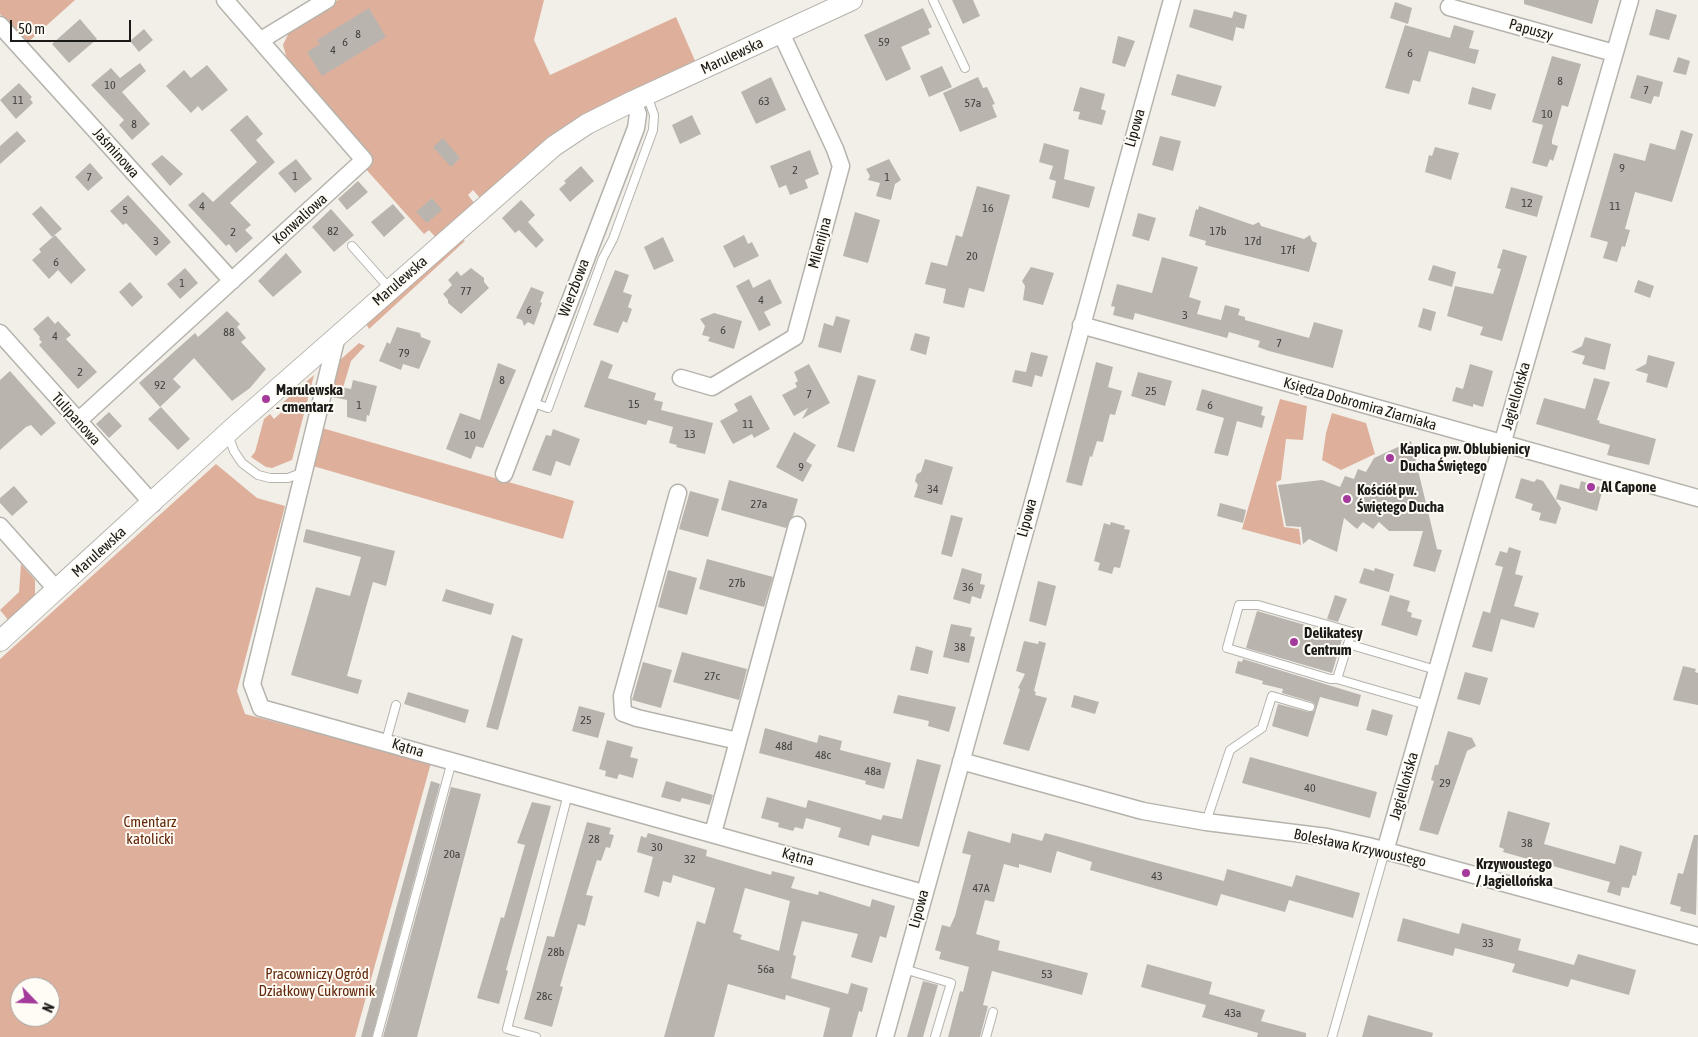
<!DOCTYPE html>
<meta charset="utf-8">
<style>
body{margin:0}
#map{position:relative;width:1698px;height:1037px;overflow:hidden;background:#f1efe8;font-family:"Asap Condensed",sans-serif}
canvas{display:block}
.north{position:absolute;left:10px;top:977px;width:50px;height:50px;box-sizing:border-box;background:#fffcf5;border:1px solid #a4a29d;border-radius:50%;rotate:114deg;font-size:14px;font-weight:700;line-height:20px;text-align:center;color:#1b1a18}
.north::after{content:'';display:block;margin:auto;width:18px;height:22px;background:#a43a9b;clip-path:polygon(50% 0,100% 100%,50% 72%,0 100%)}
.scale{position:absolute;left:10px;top:20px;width:121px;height:22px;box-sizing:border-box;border:2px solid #1b1a18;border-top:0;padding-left:6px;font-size:15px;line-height:18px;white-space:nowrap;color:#1b1a18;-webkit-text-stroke:4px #fffcf5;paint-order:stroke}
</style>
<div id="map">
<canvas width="1698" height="1037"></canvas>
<div class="north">N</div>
<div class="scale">50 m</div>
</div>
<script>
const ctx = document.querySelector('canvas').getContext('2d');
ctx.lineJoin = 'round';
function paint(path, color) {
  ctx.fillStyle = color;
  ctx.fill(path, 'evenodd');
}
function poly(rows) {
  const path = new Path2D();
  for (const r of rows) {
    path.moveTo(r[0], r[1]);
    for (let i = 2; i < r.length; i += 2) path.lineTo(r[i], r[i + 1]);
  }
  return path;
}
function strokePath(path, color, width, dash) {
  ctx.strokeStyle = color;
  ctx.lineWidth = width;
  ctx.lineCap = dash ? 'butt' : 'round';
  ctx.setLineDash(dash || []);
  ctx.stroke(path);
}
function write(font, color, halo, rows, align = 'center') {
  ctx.font = font + ' "Asap Condensed",sans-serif';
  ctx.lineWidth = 4;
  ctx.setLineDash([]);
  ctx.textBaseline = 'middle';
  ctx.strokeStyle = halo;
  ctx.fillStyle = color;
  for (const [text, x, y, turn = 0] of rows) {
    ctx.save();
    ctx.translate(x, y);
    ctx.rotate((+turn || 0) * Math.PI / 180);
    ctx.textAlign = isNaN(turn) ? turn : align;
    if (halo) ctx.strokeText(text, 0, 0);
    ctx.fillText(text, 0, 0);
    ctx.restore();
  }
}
paint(poly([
 [0,0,75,0,27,43,0,14],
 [338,0,544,0,534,40,550,75,676,17,696,63,581,118,554,134,480,198,473,190,468,195,475,204,437,239,429,230,424,234,364,167,371,159,287,59,283,45,292,26],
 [459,238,465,241,369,329,365,322],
 [359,343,365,346,351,361,342,391,333,387,339,361],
 [314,375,292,460,272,468,266,467,251,457,255,452,264,419,270,414,274,419,285,409,281,404],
 [1280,399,1307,406,1303,440,1286,439,1281,480,1276,482,1284,527,1299,529,1301,545,1242,529],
 [1332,413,1366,423,1375,454,1341,470,1322,460,1326,433],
 [322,428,574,501,563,539,313,466],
 [216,464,257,498,285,506,237,691,245,714,431,763,355,1037,0,1037,0,659],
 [20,987,50,987,50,1017,20,1017],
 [21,564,35,580,35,599,9,621,0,610,19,592]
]), '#deb09c');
paint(poly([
 [952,0,973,0,980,16,963,24],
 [1524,0,1599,0,1592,24,1524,4],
 [1395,2,1412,8,1408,24,1390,18],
 [369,8,386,37,322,76,307,52,320,44,317,40],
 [923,8,932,27,928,29,930,34,901,47,911,69,886,81,864,35],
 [1194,9,1232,18,1234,11,1247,15,1244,29,1236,27,1233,41,1189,27],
 [1656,9,1677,15,1669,40,1649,35],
 [80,19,97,39,69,63,52,44],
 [1405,25,1450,38,1454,25,1474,31,1469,48,1479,50,1475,64,1429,51,1420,82,1413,80,1409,94,1385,88],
 [144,29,153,40,139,52,130,41],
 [1118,36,1135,41,1125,67,1112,63],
 [1552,56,1581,64,1568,107,1562,105,1552,140,1552,144,1558,146,1553,161,1550,159,1547,167,1532,163,1543,125,1532,122],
 [1678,57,1690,61,1686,75,1673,72],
 [140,63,146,71,122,92,150,124,132,140,119,125,124,120,91,85,111,68,120,78],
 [207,65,228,90,202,111,198,106,191,113,166,86,184,70,191,78],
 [942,66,952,87,929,97,920,76],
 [1177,74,1222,86,1215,107,1171,95],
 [1637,75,1663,82,1659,97,1654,96,1651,104,1630,98],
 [771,77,786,110,756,124,741,92],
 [978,77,983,88,987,87,995,104,992,105,997,117,960,132,943,93],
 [19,83,32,97,30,99,33,103,16,119,0,100],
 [1080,87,1105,94,1101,109,1106,111,1102,125,1078,119,1080,112,1073,111],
 [1472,87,1496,94,1491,110,1468,104],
 [247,115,263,134,256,140,275,162,230,203,251,225,245,230,253,238,236,253,229,244,226,246,188,205,203,192,213,202,257,162,230,130],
 [692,115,701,134,680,144,672,125],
 [1681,130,1693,134,1672,202,1635,192,1625,229,1630,230,1625,247,1622,246,1617,262,1603,258,1608,242,1590,237,1614,153,1645,161,1650,143,1675,150],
 [17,131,26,141,0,164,0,146],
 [1160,136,1181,141,1173,171,1152,165],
 [443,138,460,158,451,167,433,147],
 [1044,143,1069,150,1064,179,1095,187,1089,208,1052,198,1056,181,1049,179,1053,166,1039,162],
 [1435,147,1459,153,1451,180,1425,172,1429,155,1432,156],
 [810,150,819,174,805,180,808,188,790,195,786,185,779,188,770,166],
 [162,155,183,174,170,186,151,164],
 [296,159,312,179,295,193,278,173],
 [889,159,901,180,895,184,891,200,876,196,880,183,868,180,870,176,866,169],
 [90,163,103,178,88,191,75,177],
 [581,166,594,181,570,202,559,189,566,183,564,181],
 [358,181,368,192,347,210,338,199],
 [977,186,1010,195,984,292,969,288,964,308,943,303,946,289,925,284,931,262,947,266,956,235,962,237],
 [1511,187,1543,196,1537,217,1505,208],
 [128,195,171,242,156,256,126,223,123,225,110,211],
 [432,198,442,210,427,223,416,212],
 [521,200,535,215,528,222,544,240,536,248,519,230,515,233,502,218],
 [393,204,405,218,384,237,371,222],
 [41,206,62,229,52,237,32,214],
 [1199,206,1253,225,1259,222,1261,226,1304,239,1310,235,1312,241,1317,243,1309,272,1205,245,1206,241,1189,236,1196,209,1198,210],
 [331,209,354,235,334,252,312,227],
 [855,212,880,220,868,263,843,256],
 [1138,213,1156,218,1149,241,1132,236],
 [55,235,86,270,71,284,58,270,49,279,32,260,41,252,39,249],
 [744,235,748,244,752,242,759,256,734,268,723,246],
 [663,237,674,261,654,270,644,247],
 [1503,249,1527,256,1502,341,1480,335,1483,327,1447,316,1455,286,1493,294,1501,269,1497,268],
 [286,253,302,272,273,297,258,281],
 [1162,257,1198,267,1189,297,1201,301,1197,314,1221,320,1225,305,1240,309,1238,315,1245,317,1245,320,1309,338,1314,322,1343,330,1333,368,1269,351,1258,347,1260,341,1229,332,1227,338,1135,313,1133,320,1113,315,1115,307,1111,306,1117,284,1152,293],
 [1433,265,1456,272,1452,287,1428,280],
 [1031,267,1054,273,1043,305,1023,300,1025,286,1022,281],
 [185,268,198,283,180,299,167,284],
 [471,268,484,278,484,282,489,288,461,314,448,303,448,300,443,294,452,285,448,280,457,271,461,276],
 [615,270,629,275,623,292,632,295,628,307,632,309,627,323,623,321,618,333,593,325],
 [749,279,753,288,770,279,782,303,764,312,771,325,759,331,736,286],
 [1638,280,1654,286,1650,298,1634,292],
 [130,282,143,297,132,307,119,292],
 [531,287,544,292,540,302,542,303,534,325,528,322,524,326,522,320,516,318],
 [1423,308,1436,312,1431,331,1418,327],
 [227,311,240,324,237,327,246,338,241,342,266,369,250,388,232,401,194,358,173,379,181,387,160,407,139,383,195,333,198,337],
 [714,313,742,321,734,349,708,341,710,337,702,335,705,326,700,319],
 [48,316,55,324,58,321,71,335,66,339,97,372,78,389,39,345,42,342,39,339,40,337,33,329],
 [836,316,850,320,841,353,818,347,824,323,833,326],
 [397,327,420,333,421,337,431,341,419,369,403,364,401,370,379,361,387,342,390,344],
 [915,333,930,337,926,355,910,350],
 [1585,337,1611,344,1605,370,1582,364,1585,356,1571,352,1582,346],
 [1031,352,1048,356,1042,377,1035,375,1032,387,1012,382,1015,370,1026,372],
 [1648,355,1675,362,1667,388,1646,382,1648,374,1635,370,1646,364],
 [601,360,613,365,608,378,656,393,654,400,663,402,661,410,713,423,705,454,676,447,677,445,669,443,673,427,648,420,646,425,584,407],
 [1096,362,1113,367,1108,387,1122,391,1115,415,1110,414,1103,442,1097,441,1092,457,1090,456,1082,486,1066,482],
 [498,363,516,370,483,448,476,446,471,459,446,449,460,413,480,420],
 [809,364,830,403,802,419,808,408,794,416,782,395,797,387,795,383,798,381,794,372],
 [1470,364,1493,371,1483,407,1473,404,1473,407,1452,401,1456,387,1463,389],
 [10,371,56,423,41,436,31,425,26,427,0,450,0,380],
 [1138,372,1172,381,1165,406,1131,396],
 [858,375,876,380,854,452,837,447],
 [1594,378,1610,382,1597,420,1600,421,1599,423,1656,439,1649,465,1607,455,1610,445,1536,424,1544,398,1585,409],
 [353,380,377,386,369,416,367,415,366,422,347,417,347,400,332,397,335,386,351,389],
 [1202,389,1263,407,1261,415,1265,416,1262,428,1237,421,1228,456,1214,453,1224,418,1196,410],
 [751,395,770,429,754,438,752,434,733,444,720,421,738,411,734,404],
 [161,407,190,439,178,450,148,419],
 [109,412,122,426,109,438,96,424],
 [553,429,580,439,570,466,556,461,551,476,532,470,546,435,551,436],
 [794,432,816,445,806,461,812,465,803,482,776,467],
 [1411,441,1437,549,1442,550,1435,572,1413,566,1423,531,1389,531,1379,522,1373,529,1363,522,1357,529,1344,518,1337,552,1309,539,1303,544,1301,527,1286,526,1278,485,1322,480,1340,487,1345,476,1354,479,1358,469,1366,472,1374,458],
 [925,459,953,467,942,505,914,497,918,485,915,481,917,474,921,472],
 [1521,478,1534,482,1537,479,1543,481,1561,508,1556,524,1539,520,1541,513,1531,510,1533,504,1515,498],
 [729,480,798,499,793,516,786,528,721,510],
 [1581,481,1603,488,1597,511,1556,499,1560,484,1579,489],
 [14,486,28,502,12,516,0,503,0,498],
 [690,491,719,499,708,537,679,529],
 [1220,503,1246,510,1243,523,1217,516],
 [951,515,963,518,952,557,941,554],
 [1111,522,1125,526,1124,529,1130,530,1120,568,1114,567,1112,574,1098,570,1100,563,1094,561,1104,523,1110,525],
 [306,529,395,551,386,586,373,582,347,676,362,680,358,694,291,675,316,587,350,596,361,557,303,542],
 [1509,547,1521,551,1515,574,1523,576,1514,606,1539,613,1534,628,1501,619,1492,652,1472,647,1483,611,1490,613,1503,567,1495,565,1500,551,1507,553],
 [707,559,773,577,764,607,699,589],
 [962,568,982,574,980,584,985,585,981,599,972,596,970,604,953,599],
 [1364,568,1374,571,1375,568,1394,574,1389,592,1359,583],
 [668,570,697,578,687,615,658,607],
 [1038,581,1056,586,1046,626,1029,621],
 [446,589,494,604,491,615,442,601],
 [1335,595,1347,599,1338,622,1327,619],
 [1390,595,1410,601,1407,611,1412,613,1411,617,1422,620,1417,636,1381,625],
 [1257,611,1343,636,1332,673,1246,648],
 [951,624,972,628,970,636,975,637,969,663,943,657],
 [512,635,523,639,498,730,486,727],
 [1024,641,1038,644,1039,641,1046,643,1034,691,1036,692,1035,695,1047,698,1029,751,1003,744,1020,689,1018,688,1025,674,1016,671],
 [916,646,933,651,928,674,910,670],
 [682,652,747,669,739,700,673,682],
 [1243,659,1361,695,1358,707,1320,697,1308,737,1272,726,1278,704,1309,712,1314,711,1315,705,1312,702,1282,693,1283,689,1262,684,1263,681,1235,673,1238,661,1242,662],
 [643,662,672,670,661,708,632,700],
 [1683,666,1696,669,1695,672,1698,673,1698,705,1673,700],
 [1465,672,1488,678,1480,705,1457,699],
 [408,692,469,710,465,723,404,704],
 [898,695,956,707,949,732,928,726,929,721,893,713],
 [1074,695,1099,702,1095,714,1071,707],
 [579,706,605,713,598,738,572,731],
 [1372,709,1393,715,1387,736,1366,730],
 [765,728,817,743,819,735,842,741,840,750,891,763,884,789,865,784,866,781,759,753],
 [1448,731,1472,738,1476,746,1467,751,1438,835,1419,830,1434,781,1431,780,1435,765,1438,765],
 [607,740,633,747,630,757,638,759,633,778,619,774,617,779,605,776,606,771,599,769],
 [1250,757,1377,792,1370,818,1242,783],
 [917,759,941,765,919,847,872,835,869,846,838,837,841,828,806,818,803,829,795,827,793,831,778,827,779,823,761,818,767,797,806,808,808,800,881,820,883,815,902,819],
 [431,781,440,784,372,1037,361,1037],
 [666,781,713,795,710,805,682,798,680,802,661,797],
 [451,787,481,794,417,1037,383,1037],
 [532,802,551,806,506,970,508,971,499,1004,477,998,501,917,504,918,525,845,517,843],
 [1508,811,1550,823,1544,844,1615,864,1620,845,1642,852,1636,876,1633,875,1629,888,1622,887,1620,896,1607,892,1610,882,1503,852,1504,849,1499,847],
 [587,822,611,828,609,834,614,835,610,848,606,847,601,861,597,860,586,895,593,896,585,926,578,924,560,986,563,987,552,1027,524,1019,547,936,554,937],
 [968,831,1010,843,1012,833,1042,841,1045,833,1224,881,1227,869,1292,887,1296,875,1360,893,1353,918,1289,900,1285,912,1221,894,1217,906,1090,870,1092,862,1057,851,1051,873,1019,864,1019,868,1004,864,994,902,985,900,976,934,1000,941,998,950,1088,973,1082,995,992,971,983,1005,988,1006,980,1037,948,1037,960,991,963,992,969,967,939,959,941,952,935,950,942,925,950,927,955,916,971,855,962,853],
 [648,833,707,850,706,856,771,875,772,871,795,877,791,888,818,895,819,891,870,907,872,899,895,906,886,938,880,936,872,963,851,957,858,934,802,921,793,955,796,956,791,978,848,994,851,983,868,988,862,1012,859,1011,852,1037,823,1037,830,1008,786,995,785,1000,728,984,714,1037,664,1037,697,921,705,924,715,888,673,875,671,883,663,881,659,897,644,892,653,857,637,852,641,836,646,838],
 [745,888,790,901,779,951,740,939,742,935,733,932],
 [1694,835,1698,835,1696,915,1680,911,1681,907,1670,904,1678,873,1683,874],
 [1403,918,1459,934,1462,923,1521,939,1518,950,1574,965,1578,954,1636,970,1629,995,1571,979,1568,987,1512,972,1515,964,1455,948,1453,956,1397,941],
 [1147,964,1212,982,1209,994,1265,1010,1261,1021,1306,1033,1306,1037,1257,1037,1258,1033,1202,1017,1206,1005,1141,987],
 [923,981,938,985,923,1037,907,1037],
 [1368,1015,1433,1033,1432,1037,1362,1037]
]), '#bab4af');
const service = poly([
 [933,0,965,68],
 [352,246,390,289],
 [531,402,548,408,603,258,613,239,653,130,654,115,647,95],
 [228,435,234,451,242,463,258,475,270,478,288,478,304,472],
 [1337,679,1330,679,1227,648,1239,605,1258,605,1352,632,1348,644],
 [1427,705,1337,679,1348,644,1436,670],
 [386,741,396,705],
 [1206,822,1230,750,1262,728,1272,696,1310,707],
 [904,969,951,983,935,1037],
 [377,1037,452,761],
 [536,1037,507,1029,568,794],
 [986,1037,993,1012],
 [1332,1037,1385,851]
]);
const minor = poly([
 [1449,7,1614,53],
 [0,25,232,281],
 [261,40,327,0],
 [1081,325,1698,498],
 [0,333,153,504],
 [337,336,252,684,261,708,923,893],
 [681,378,712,387,795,337,841,166,835,149,781,33],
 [78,421,364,160,225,0],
 [504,474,636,128,638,114,633,101],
 [678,493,622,696,623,713,637,718,738,741],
 [0,526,57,590],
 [961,761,1143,811,1206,822,1327,837,1368,846,1698,936],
 [713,833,797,525],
 [1385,851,1630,0],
 [885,1037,1172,0]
]);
const tertiary = poly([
 [0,641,234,427,554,146,587,124,633,101,852,0]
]);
strokePath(service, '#b5b3ac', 10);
strokePath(minor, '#b5b3ac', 19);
strokePath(tertiary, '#b5b3ac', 22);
strokePath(service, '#fff', 8);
strokePath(minor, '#fff', 16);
strokePath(tertiary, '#fff', 20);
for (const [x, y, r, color] of [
 [266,399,5,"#a43a9b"],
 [1390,458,5,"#a43a9b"],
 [1591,487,5,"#a43a9b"],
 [1347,499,5,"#a43a9b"],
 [1294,642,5,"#a43a9b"],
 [1466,873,5,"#a43a9b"]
]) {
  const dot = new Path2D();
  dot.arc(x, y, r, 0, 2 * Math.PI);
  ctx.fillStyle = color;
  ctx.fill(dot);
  strokePath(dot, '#fffcf5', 2);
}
write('12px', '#43403e', null, [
 ["8",358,34],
 ["6",345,42],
 ["59",884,42],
 ["4",333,50],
 ["6",1410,53],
 ["8",1560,81],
 ["10",110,85],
 ["7",1646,90],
 ["11",18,100],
 ["63",764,101],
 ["57a",973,103],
 ["10",1547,114],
 ["8",134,124],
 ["9",1622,168],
 ["2",795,170],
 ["1",295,176],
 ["7",89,177],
 ["1",887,177],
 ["12",1527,203],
 ["4",202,206],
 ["11",1615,206],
 ["16",988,208],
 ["5",125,210],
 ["82",333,231],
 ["17b",1218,231],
 ["2",233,232],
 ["3",156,241],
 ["17d",1253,241],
 ["17f",1288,250],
 ["20",972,256],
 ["6",56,262],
 ["1",182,283],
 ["77",466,291],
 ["4",761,300],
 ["6",529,310],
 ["3",1185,315],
 ["6",723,330],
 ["88",229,332],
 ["4",55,336],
 ["7",1279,343],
 ["79",404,353],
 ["2",80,372],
 ["8",502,380],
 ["92",160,385],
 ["25",1151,391],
 ["7",809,394],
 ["15",634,404],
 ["1",359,405],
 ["6",1210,405],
 ["11",748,424],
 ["13",690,434],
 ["10",470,435],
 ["9",801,467],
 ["34",933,489],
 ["27a",759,504],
 ["27b",737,583],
 ["36",968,587],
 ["38",960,647],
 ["27c",712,676],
 ["25",586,720],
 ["48d",784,746],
 ["48c",823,755],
 ["48a",873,771],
 ["29",1445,783],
 ["40",1310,788],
 ["28",594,839],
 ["38",1527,843],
 ["30",657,847],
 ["20a",452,854],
 ["32",690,859],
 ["43",1157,876],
 ["47A",981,888],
 ["33",1488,943],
 ["28b",556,952],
 ["56a",766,969],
 ["53",1047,974],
 ["28c",544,996],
 ["43a",1233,1013]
]);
write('15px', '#1b1a18', '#fffcf5', [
 ["Papuszy",1531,30,16],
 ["Marulewska",732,56,-25],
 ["Lipowa",1135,128,-74],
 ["Jaśminowa",116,153,48],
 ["Konwaliowa",300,219,-42],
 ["Milenijna",820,243,-75],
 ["Marulewska",400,281,-41],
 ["Wierzbowa",574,288,-69],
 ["Jagiellońska",1516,396,-74],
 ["Księdza Dobromira Ziarniaka",1360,404,16],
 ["Tulipanowa",76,419,48],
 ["Lipowa",1027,518,-75],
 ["Marulewska",99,552,-42],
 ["Kątna",408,748,17],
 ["Jagiellońska",1404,786,-74],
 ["Bolesława Krzywoustego",1360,848,12],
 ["Kątna",798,857,16],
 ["Lipowa",919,909,-75]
]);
write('bold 15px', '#1b1a18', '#fffcf5', [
 ["Marulewska",276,390],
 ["- cmentarz",276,407],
 ["Kaplica pw. Oblubienicy",1400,449],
 ["Ducha Świętego",1400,466],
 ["Al Capone",1601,487],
 ["Kościół pw.",1357,490],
 ["Świętego Ducha",1357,507],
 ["Delikatesy",1304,633],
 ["Centrum",1304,650],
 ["Krzywoustego",1476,864],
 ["/ Jagiellońska",1476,881]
], 'left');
write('15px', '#63290c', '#fffcf5', [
 ["Cmentarz",150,822],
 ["katolicki",150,839],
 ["Pracowniczy Ogród",317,974],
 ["Działkowy Cukrownik",317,991]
]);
</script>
